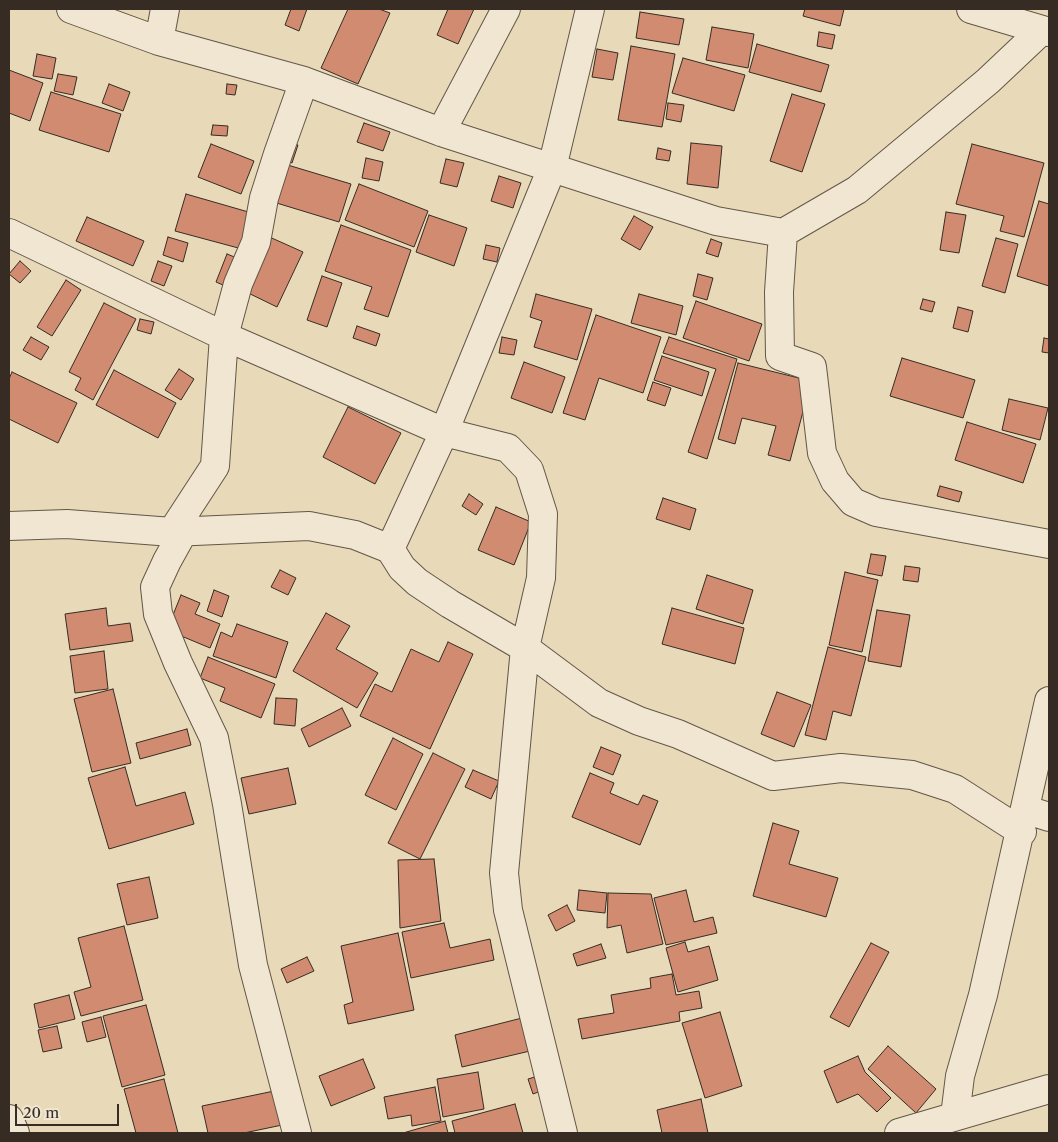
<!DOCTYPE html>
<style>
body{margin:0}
#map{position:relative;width:1058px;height:1142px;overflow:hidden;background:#e8d9b9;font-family:"Libre Caslon Text",serif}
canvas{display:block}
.frame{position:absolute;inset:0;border:10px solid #362c23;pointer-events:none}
.scale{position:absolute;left:15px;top:1104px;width:104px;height:22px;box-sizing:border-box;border:2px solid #362c23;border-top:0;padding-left:6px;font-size:15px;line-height:18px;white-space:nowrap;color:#362c23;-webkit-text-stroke:4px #f0e6d2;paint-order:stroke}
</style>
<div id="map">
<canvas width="1058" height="1142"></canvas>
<div class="frame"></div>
<div class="scale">20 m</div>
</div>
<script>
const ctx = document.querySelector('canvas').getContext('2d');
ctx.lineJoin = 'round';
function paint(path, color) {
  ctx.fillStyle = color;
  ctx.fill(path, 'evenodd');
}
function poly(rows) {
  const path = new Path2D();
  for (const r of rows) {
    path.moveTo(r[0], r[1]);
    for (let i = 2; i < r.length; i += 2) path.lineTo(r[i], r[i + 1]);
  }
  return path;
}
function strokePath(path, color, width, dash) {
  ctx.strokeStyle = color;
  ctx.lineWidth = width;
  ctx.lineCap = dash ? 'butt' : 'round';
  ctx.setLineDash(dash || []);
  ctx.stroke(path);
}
const building = poly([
 [291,9,307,9,299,31,285,25,291,9],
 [348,9,379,9,390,13,358,84,321,68,348,9],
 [448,9,474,9,458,44,437,35,448,9],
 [805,9,844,9,840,26,803,16,805,9],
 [640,12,684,19,679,45,636,38,640,12],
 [712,27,754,34,748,68,706,60,712,27],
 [819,32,835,35,832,49,817,46,819,32],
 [757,44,829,65,821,92,749,72,757,44],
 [631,46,675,54,662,127,618,120,631,46],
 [597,49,618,53,613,80,592,77,597,49],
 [37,54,56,58,52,79,33,76,37,54],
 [683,58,745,75,734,111,672,93,683,58],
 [9,70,43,83,30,121,9,113,9,70],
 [58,74,77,77,73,95,54,91,58,74],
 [109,84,130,92,123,111,102,103,109,84],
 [227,84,237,85,235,95,226,94,227,84],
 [51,92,121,114,109,152,39,130,51,92],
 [792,94,825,104,802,172,770,161,792,94],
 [668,103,684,105,681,122,666,119,668,103],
 [364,123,390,132,383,151,357,142,364,123],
 [213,125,228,126,227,136,211,135,213,125],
 [289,142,298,145,292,163,283,159,289,142],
 [691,143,722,146,718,188,687,184,691,143],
 [211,144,254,161,241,194,198,177,211,144],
 [972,144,1044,163,1024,237,1000,231,1004,216,956,204,972,144],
 [658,148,671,151,669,161,656,159,658,148],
 [366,158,383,162,379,181,362,178,366,158],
 [446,159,464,163,457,187,440,183,446,159],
 [281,163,351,184,339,222,270,201,281,163],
 [499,176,521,183,513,208,491,201,499,176],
 [359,184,428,211,414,247,345,220,359,184],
 [186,194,252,213,242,249,175,231,186,194],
 [1039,201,1049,204,1049,286,1017,276,1039,201],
 [946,212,966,215,959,253,940,250,946,212],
 [429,215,467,228,454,266,416,252,429,215],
 [634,216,653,227,640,250,621,239,634,216],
 [87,217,144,241,133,266,76,241,87,217],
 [341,225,411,250,388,317,364,309,372,287,325,271,341,225],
 [265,235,303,252,277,307,240,289,265,235],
 [168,237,188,243,183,262,163,255,168,237],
 [996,238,1018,244,1005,293,982,286,996,238],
 [711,239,722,243,718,257,706,253,711,239],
 [486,245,500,248,497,262,483,259,486,245],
 [227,254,242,260,230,288,216,282,227,254],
 [20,261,31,271,20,283,9,274,20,261],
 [158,261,172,266,164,286,151,281,158,261],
 [698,274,713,278,707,300,693,296,698,274],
 [322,276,342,283,327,327,307,320,322,276],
 [66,280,81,290,52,336,37,327,66,280],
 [536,294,592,309,577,360,534,347,542,321,530,317,536,294],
 [639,294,683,306,676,335,631,323,639,294],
 [923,299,935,302,932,312,920,309,923,299],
 [696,301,762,324,749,361,683,338,696,301],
 [104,303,136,319,93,400,75,390,81,378,69,372,104,303],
 [958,307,973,311,968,332,953,328,958,307],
 [596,315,661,337,643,393,599,378,585,420,563,413,596,315],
 [140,319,154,322,151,334,137,330,140,319],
 [357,326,380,334,376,346,353,338,357,326],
 [31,337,49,347,41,360,23,350,31,337],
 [502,337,517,340,514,355,499,353,502,337],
 [669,337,737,359,707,459,688,452,716,369,663,353,669,337],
 [1044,338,1049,339,1049,353,1042,352,1044,338],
 [662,356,709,372,702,396,654,380,662,356],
 [902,358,975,380,963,418,890,396,902,358],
 [524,362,565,377,552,413,511,398,524,362],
 [738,363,811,381,790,461,768,455,776,426,742,418,735,444,718,439,738,363],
 [179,369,194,379,181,400,165,390,179,369],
 [114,370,176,403,158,438,96,405,114,370],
 [12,372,77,403,58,443,9,419,9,379,12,372],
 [653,382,671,388,665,406,647,400,653,382],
 [1009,399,1048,408,1040,440,1002,430,1009,399],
 [348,407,401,433,375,484,323,457,348,407],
 [967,422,1036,444,1023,483,955,460,967,422],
 [940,486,962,492,959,502,937,496,940,486],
 [469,494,483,504,476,515,462,506,469,494],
 [663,498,696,509,690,530,656,519,663,498],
 [496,507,531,522,514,565,478,550,496,507],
 [871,554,886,556,882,576,867,573,871,554],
 [905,566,920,568,918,582,903,580,905,566],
 [280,570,296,578,288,595,271,587,280,570],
 [845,572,878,580,862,652,829,645,845,572],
 [707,575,753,590,743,624,696,609,707,575],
 [214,590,229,596,222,617,207,611,214,590],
 [181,595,200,603,195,614,220,624,210,648,167,630,181,595],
 [106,608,108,626,130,623,133,641,70,650,65,614,106,608],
 [672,608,744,628,735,664,662,644,672,608],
 [877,610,910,615,901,667,868,661,877,610],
 [326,613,350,626,336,649,378,673,357,708,293,671,326,613],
 [237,624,288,642,276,678,213,656,221,632,232,637,237,624],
 [448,642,473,654,430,749,360,716,375,684,392,692,411,649,439,662,448,642],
 [828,647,866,657,851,716,833,711,826,740,805,735,828,647],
 [104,651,108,689,75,693,70,656,104,651],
 [208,657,275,684,261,718,220,701,225,688,200,678,208,657],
 [113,689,131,763,92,772,74,699,113,689],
 [777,692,811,705,794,747,761,734,777,692],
 [276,698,297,699,295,726,274,724,276,698],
 [342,708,351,726,309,747,301,729,342,708],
 [187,729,191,745,140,759,136,743,187,729],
 [393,738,423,754,396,810,365,795,393,738],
 [601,747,621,755,613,775,593,767,601,747],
 [433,753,465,769,420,859,388,843,433,753],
 [125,767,136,806,185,792,194,824,109,849,88,778,125,767],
 [288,768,296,804,249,814,241,778,288,768],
 [473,770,499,781,491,799,465,787,473,770],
 [590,773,614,783,610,793,638,805,643,795,658,801,640,845,572,817,590,773],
 [773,823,799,831,789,864,838,878,826,917,753,896,773,823],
 [434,859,441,921,400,928,398,860,434,859],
 [149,877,158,918,127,925,117,884,149,877],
 [579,890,607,893,605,913,577,910,579,890],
 [686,890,694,922,713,917,717,933,666,945,654,898,686,890],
 [608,893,651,894,663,944,627,953,621,925,607,928,608,893],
 [567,905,575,921,556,931,548,915,567,905],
 [444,923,450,948,490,939,494,960,411,978,402,932,444,923],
 [124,926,143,1000,81,1016,74,992,91,987,78,938,124,926],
 [398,933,414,1010,348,1024,344,1005,353,1002,341,946,398,933],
 [685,942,688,952,709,946,718,980,678,992,666,948,685,942],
 [871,943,889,952,849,1027,830,1017,871,943],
 [601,944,606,958,577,966,573,954,601,944],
 [307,957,314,971,287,983,281,969,307,957],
 [672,974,676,995,699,991,702,1008,679,1012,680,1021,582,1039,578,1019,614,1013,611,995,651,988,650,978,672,974],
 [69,995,75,1019,39,1028,34,1004,69,995],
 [146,1005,165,1075,122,1087,103,1016,146,1005],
 [720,1012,742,1086,705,1098,682,1023,720,1012],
 [101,1017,106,1037,87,1042,82,1022,101,1017],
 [522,1018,530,1051,462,1067,455,1035,522,1018],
 [57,1026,62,1048,43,1052,38,1030,57,1026],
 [888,1046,936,1089,916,1113,868,1069,888,1046],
 [858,1056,865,1072,891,1098,877,1112,858,1094,837,1103,824,1071,858,1056],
 [363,1059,375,1088,331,1106,319,1076,363,1059],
 [478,1072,484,1109,443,1117,437,1079,478,1072],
 [545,1074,549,1088,533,1094,528,1079,545,1074],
 [164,1079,178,1133,136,1133,124,1089,164,1079],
 [435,1087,441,1121,412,1126,411,1115,388,1119,384,1097,435,1087],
 [279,1090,287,1124,244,1133,208,1133,202,1106,279,1090],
 [701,1099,708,1133,662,1133,657,1110,701,1099],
 [515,1104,523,1133,455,1133,452,1121,515,1104],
 [445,1121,448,1133,403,1133,445,1121]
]);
paint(building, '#d18b70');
strokePath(building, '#362c23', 1);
const street = poly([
 [71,9,159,41,304,81,441,132,716,221,783,233,857,190,988,81,1042,30],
 [971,9,1049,32],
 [159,41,165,9],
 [441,132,506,9],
 [9,233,224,336,444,432,508,448,529,470,543,514,541,578,525,648,504,873,508,910,563,1133],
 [783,233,779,292,780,356,812,367,822,453,835,481,853,502,876,512,1049,544],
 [9,526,67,524,172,532,309,526,355,535,390,549,402,568,417,582,450,604,525,648,599,703,639,721,678,734,773,776,841,768,912,775,955,789,1022,832],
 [390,549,444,432,552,168,590,9],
 [1027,810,1049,817],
 [955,1116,960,1076,983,995,1049,701],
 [9,1119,15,1133],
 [297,1133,253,965,227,804,214,738,178,663,158,614,155,587,167,561,182,534,172,532,215,466,224,336,238,284,256,242,264,198,278,154,304,81],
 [899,1133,1049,1089]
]);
strokePath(street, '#625748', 30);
strokePath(street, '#f0e6d2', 28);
</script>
